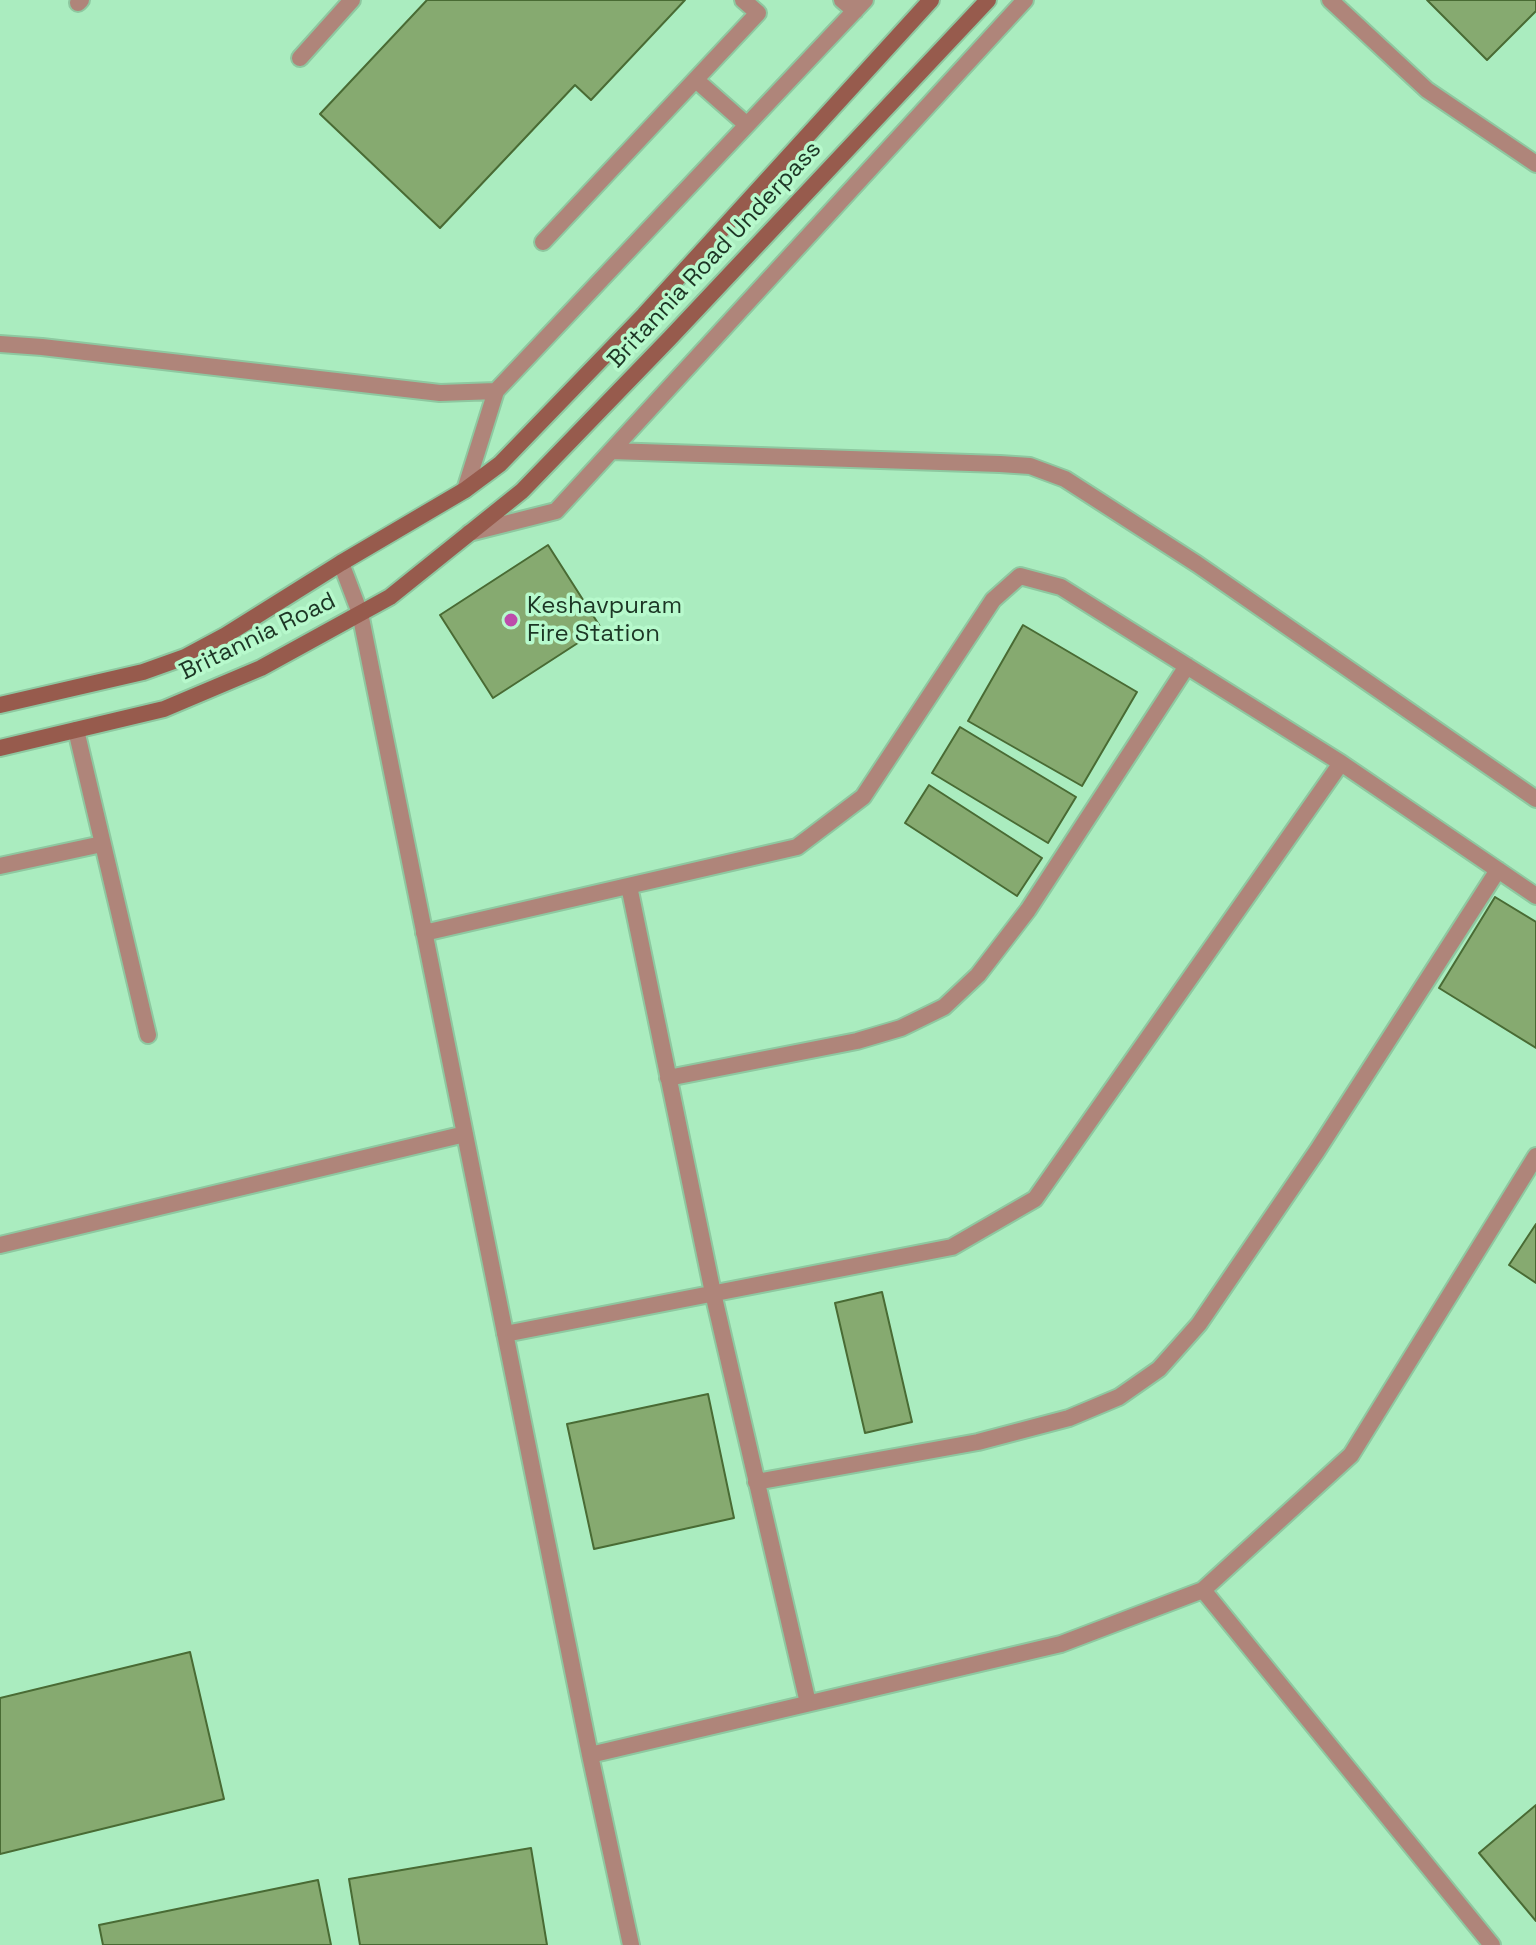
<!DOCTYPE html>
<style>
body{margin:0}
canvas{display:block;background:#aaecbf}
</style>
<canvas width="1536" height="1945"></canvas>
<script>
const ctx = document.querySelector('canvas').getContext('2d');
ctx.lineJoin = 'round';
function paint(path, color) {
  ctx.fillStyle = color;
  ctx.fill(path, 'evenodd');
}
function poly(rows) {
  const path = new Path2D();
  for (const r of rows) {
    path.moveTo(r[0], r[1]);
    for (let i = 2; i < r.length; i += 2) path.lineTo(r[i], r[i + 1]);
  }
  return path;
}
function strokePath(path, color, width, dash) {
  ctx.strokeStyle = color;
  ctx.lineWidth = width;
  ctx.lineCap = dash ? 'butt' : 'round';
  ctx.setLineDash(dash || []);
  ctx.stroke(path);
}
function write(font, color, halo, rows, align = 'center') {
  ctx.font = font + ' "Space Grotesk",sans-serif';
  ctx.lineWidth = 7;
  ctx.setLineDash([]);
  ctx.textBaseline = 'middle';
  ctx.strokeStyle = halo;
  ctx.fillStyle = color;
  for (const [text, x, y, turn = 0] of rows) {
    ctx.save();
    ctx.translate(x, y);
    ctx.rotate((+turn || 0) * Math.PI / 180);
    ctx.textAlign = isNaN(turn) ? turn : align;
    if (halo) ctx.strokeText(text, 0, 0);
    ctx.fillText(text, 0, 0);
    ctx.restore();
  }
}
const building = poly([
 [427,0,685,0,591,100,575,85,440,228,320,114,427,0],
 [1427,0,1536,0,1536,11,1487,60,1427,0],
 [548,545,601,628,493,698,440,615,548,545],
 [1023,625,1137,692,1082,786,968,721,1023,625],
 [960,727,1076,797,1048,843,932,773,960,727],
 [929,785,1042,858,1017,896,905,823,929,785],
 [1495,897,1536,922,1536,1048,1439,988,1495,897],
 [1536,1224,1536,1283,1509,1265,1536,1224],
 [882,1292,912,1422,865,1433,835,1303,882,1292],
 [708,1394,734,1518,594,1549,567,1424,708,1394],
 [190,1652,224,1799,0,1854,0,1698,190,1652],
 [1536,1805,1536,1921,1479,1853,1536,1805],
 [531,1848,547,1945,360,1945,349,1879,531,1848],
 [318,1880,331,1945,103,1945,99,1925,318,1880]
]);
paint(building, '#86aa70');
strokePath(building, '#496b34', 2);
const lane = poly([
 [842,0,855,11],
 [1330,0,1427,90,1536,164],
 [78,3,81,0],
 [300,58,352,0],
 [696,80,747,125],
 [543,242,758,13,743,0],
 [0,344,42,347,440,393,496,391,465,490],
 [496,391,865,0],
 [611,451,1000,464,1030,466,1065,479,1197,564,1536,799],
 [469,533,556,511,1025,0],
 [341,563,360,613,590,1755,631,1945],
 [76,730,148,1035],
 [0,866,102,844],
 [629,886,713,1293,808,1703],
 [424,933,797,847,863,797,993,600,1020,576,1061,587,1341,763,1536,896],
 [668,1078,857,1041,901,1028,944,1007,978,975,1028,910,1187,666],
 [0,1245,465,1134],
 [505,1334,952,1247,1035,1199,1341,763],
 [756,1482,978,1442,1069,1418,1119,1397,1159,1369,1199,1324,1317,1151,1498,870],
 [1203,1590,1492,1945],
 [590,1755,1061,1644,1203,1590,1351,1455,1536,1156]
]);
const secondary = poly([
 [0,705,143,672,185,657,226,635,341,563,465,490,500,464,644,315,931,0],
 [0,748,164,709,261,668,390,597,522,491,670,338,988,0]
]);
strokePath(lane, '#8ec8a0', 20);
strokePath(secondary, '#8ec8a0', 20);
strokePath(lane, '#af857a', 16);
strokePath(secondary, '#975b4d', 16);
for (const [x, y, r, color] of [
 [511,620,8,"#bd4dab"]
]) {
  const dot = new Path2D();
  dot.arc(x, y, r, 0, 2 * Math.PI);
  ctx.fillStyle = color;
  ctx.fill(dot);
  strokePath(dot, '#b7f9cc', 3);
}
write('24px', '#1c3625', '#b7f9cc', [
 ["Britannia Road Underpass",715,255,-47],
 ["Britannia Road",258,637,-26]
]);
write('24px', '#1c3625', '#b7f9cc', [
 ["Keshavpuram",527,606],
 ["Fire Station",527,634]
], 'left');
</script>
